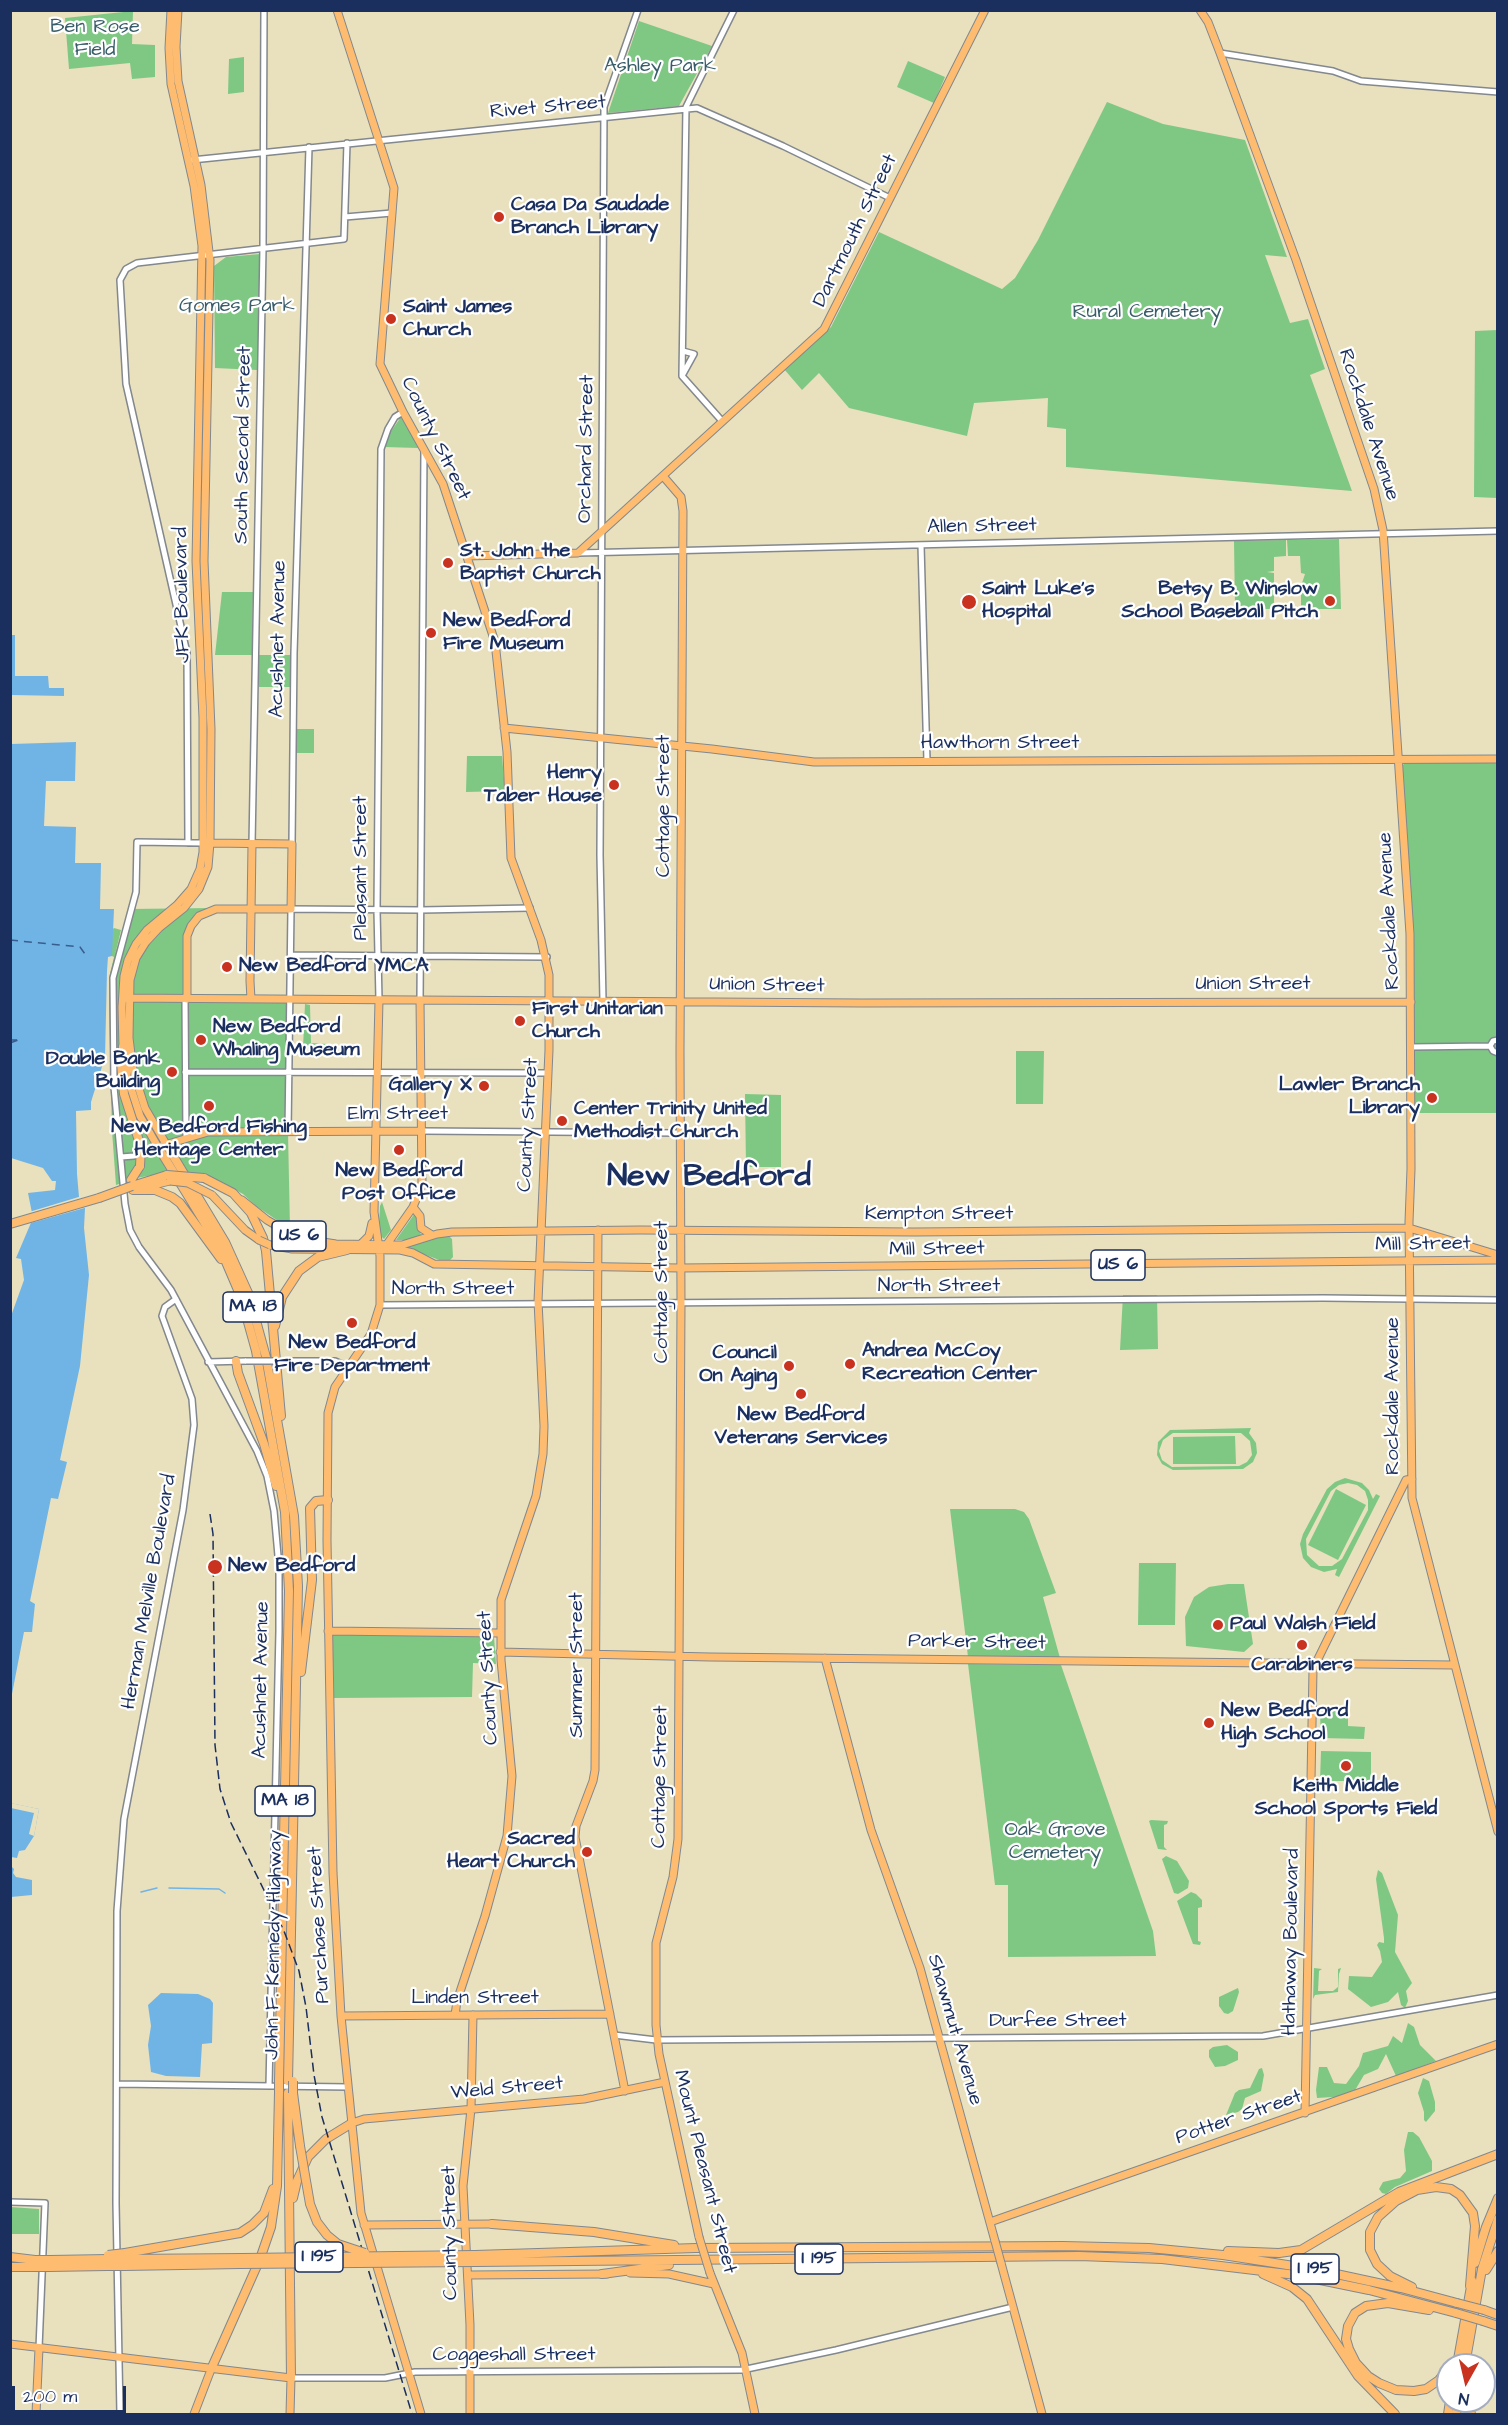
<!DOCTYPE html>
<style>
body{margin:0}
#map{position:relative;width:1508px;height:2425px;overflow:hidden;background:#e9e0bd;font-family:"Architects Daughter",sans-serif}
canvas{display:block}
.frame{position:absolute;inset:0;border:12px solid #1b2f5e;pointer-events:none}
.north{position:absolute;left:1436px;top:2353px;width:60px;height:60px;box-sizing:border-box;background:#fff;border:2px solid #a4acbf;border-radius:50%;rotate:188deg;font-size:16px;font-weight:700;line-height:24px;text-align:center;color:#1b2f5e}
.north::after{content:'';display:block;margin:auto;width:21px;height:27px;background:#c8321e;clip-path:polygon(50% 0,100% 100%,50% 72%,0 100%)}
.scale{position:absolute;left:12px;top:2386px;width:114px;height:27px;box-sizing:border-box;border:3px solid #1b2f5e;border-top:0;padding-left:8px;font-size:18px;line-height:21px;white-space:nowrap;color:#1b2f5e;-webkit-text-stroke:4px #fff;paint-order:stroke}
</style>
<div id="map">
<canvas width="1508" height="2425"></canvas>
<div class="frame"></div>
<div class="north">N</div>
<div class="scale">200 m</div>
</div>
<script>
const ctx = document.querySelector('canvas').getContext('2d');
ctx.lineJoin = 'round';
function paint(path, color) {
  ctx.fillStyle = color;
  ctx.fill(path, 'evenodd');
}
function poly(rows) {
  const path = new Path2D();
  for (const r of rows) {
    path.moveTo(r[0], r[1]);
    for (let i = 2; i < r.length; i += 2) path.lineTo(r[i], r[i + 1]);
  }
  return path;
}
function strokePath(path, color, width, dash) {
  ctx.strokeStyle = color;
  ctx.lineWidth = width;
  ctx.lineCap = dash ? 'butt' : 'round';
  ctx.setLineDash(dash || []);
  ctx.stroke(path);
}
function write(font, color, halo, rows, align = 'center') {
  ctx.font = font + ' "Architects Daughter",sans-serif';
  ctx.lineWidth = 4.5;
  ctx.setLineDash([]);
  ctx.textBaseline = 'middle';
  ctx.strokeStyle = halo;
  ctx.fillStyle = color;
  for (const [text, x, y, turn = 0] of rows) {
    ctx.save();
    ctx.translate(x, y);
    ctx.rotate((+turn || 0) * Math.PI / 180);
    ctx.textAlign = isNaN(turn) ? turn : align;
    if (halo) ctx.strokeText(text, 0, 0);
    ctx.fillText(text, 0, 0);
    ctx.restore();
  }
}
paint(poly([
 [133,11,132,44,155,45,155,77,132,79,130,63,69,69,65,18],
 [639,21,712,46,679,106,608,113],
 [244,57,244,92,228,94,229,59],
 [908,61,945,77,934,103,897,87],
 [1107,102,1163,124,1245,140,1287,257,1265,255,1290,323,1308,319,1325,369,1310,375,1352,491,1066,467,1066,429,1047,427,1048,398,974,403,967,436,849,408,819,373,802,390,784,369,831,327,879,232,1002,289,1015,278,1038,240],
 [260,254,259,349,257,370,215,368,214,266,226,257],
 [1497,330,1497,498,1474,497,1475,331],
 [401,417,411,433,418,448,384,447,389,434],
 [1339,539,1341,609,1301,609,1301,586,1305,574,1301,573,1300,556,1288,556,1287,540],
 [1286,540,1286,556,1274,557,1274,571,1267,572,1274,573,1274,609,1235,609,1234,541],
 [222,592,253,592,252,655,215,655],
 [259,655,292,655,291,687,259,687],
 [297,729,314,729,314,753,296,753],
 [467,756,502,756,505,791,466,792],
 [1405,762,1497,762,1497,1113,1418,1113,1415,1111,1413,928,1402,767],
 [213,908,196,915,186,929,184,995,250,994,252,999,291,999,288,1132,290,1229,256,1206,243,1194,207,1175,168,1172,137,1178,116,1185,112,1131,109,1010,109,978,114,957,112,956,112,930,114,928,121,930,115,955,129,909],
 [305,1004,310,1005,311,1043,327,1044,327,1049,303,1048],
 [1016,1051,1044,1051,1043,1104,1016,1104],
 [745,1094,781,1095,781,1167,746,1167],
 [382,1202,391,1230,384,1239,381,1236,379,1224,380,1206],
 [415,1213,421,1235,410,1240,396,1240],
 [441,1236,449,1236,452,1239,453,1257,450,1260,442,1261,404,1247],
 [1123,1295,1157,1295,1158,1349,1120,1350],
 [1251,1428,1249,1433,1256,1443,1257,1453,1253,1462,1243,1469,1173,1470,1162,1464,1157,1455,1158,1442,1170,1430],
 [1173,1433,1241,1433,1250,1441,1252,1455,1247,1462,1239,1466,1172,1467,1162,1460,1159,1451,1163,1440],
 [1235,1436,1236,1464,1173,1464,1173,1437],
 [1345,1478,1362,1483,1369,1490,1373,1499,1376,1494,1380,1496,1339,1577,1335,1575,1337,1569,1324,1572,1311,1567,1303,1558,1300,1544,1303,1534,1327,1489,1335,1482],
 [1348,1483,1357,1485,1365,1491,1368,1500,1368,1510,1342,1559,1332,1566,1319,1566,1307,1555,1306,1539,1331,1491,1339,1485],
 [1336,1489,1366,1505,1338,1560,1308,1545],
 [950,1509,1015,1509,1024,1512,1029,1519,1056,1593,1043,1597,1060,1658,968,1657],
 [1139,1563,1176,1563,1175,1625,1138,1625],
 [1228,1584,1244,1584,1253,1644,1244,1652,1186,1646,1185,1617,1194,1597,1209,1587],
 [332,1634,494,1637,496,1664,473,1663,472,1697,334,1698],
 [968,1664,1061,1665,1153,1931,1156,1956,1008,1957,1008,1885,995,1885],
 [1332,1711,1348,1711,1348,1726,1365,1727,1364,1739,1321,1738,1320,1714],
 [1321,1751,1371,1752,1371,1781,1320,1781],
 [1151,1820,1168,1821,1167,1824,1164,1825,1164,1847,1167,1850,1158,1849,1149,1821],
 [1166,1856,1177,1861,1189,1881,1188,1888,1178,1894,1174,1893,1162,1859],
 [1378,1870,1382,1873,1398,1915,1395,1952,1412,1983,1406,1991,1408,2001,1405,2008,1401,2005,1398,1992,1388,2002,1371,2007,1348,1989,1349,1976,1372,1977,1382,1962,1380,1951,1377,1945,1379,1942,1384,1943,1384,1938,1376,1879],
 [1191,1892,1196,1894,1202,1900,1202,1907,1198,1908,1198,1941,1201,1942,1200,1945,1193,1944,1177,1901],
 [1314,1968,1322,1969,1319,1971,1318,1991,1333,1991,1338,1987,1338,1969,1341,1968,1339,1974,1338,1992,1315,1995,1313,1999],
 [1238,1988,1239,1992,1233,2011,1228,2014,1224,2013,1219,2006,1219,1997],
 [1408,2023,1414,2027,1420,2045,1436,2061,1396,2076,1386,2054,1378,2069,1364,2075,1354,2092,1348,2096,1317,2098,1316,2090,1319,2067,1327,2067,1334,2083,1346,2084,1359,2066,1363,2053,1388,2046,1393,2036,1402,2043],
 [1227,2045,1238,2052,1238,2060,1225,2066,1215,2067,1209,2057,1209,2050,1213,2047],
 [1262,2068,1264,2075,1261,2091,1245,2098,1242,2109,1238,2112,1226,2115,1235,2093,1239,2090,1250,2088,1259,2069],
 [1423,2078,1429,2081,1435,2102,1435,2111,1426,2122,1424,2120,1424,2112,1418,2093],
 [1408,2132,1413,2132,1419,2137,1432,2161,1432,2171,1395,2187,1386,2194,1382,2193,1379,2189,1383,2182,1400,2178,1406,2171,1404,2150],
 [11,2207,39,2209,39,2234,11,2234]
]), '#7fc884');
paint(poly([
 [11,635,15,635,15,676,48,676,49,688,64,688,64,696,11,695],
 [76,742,75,781,46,781,44,826,76,827,75,863,101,863,100,909,114,909,112,956,108,957,107,971,105,1057,91,1102,91,1110,76,1111,77,1174,79,1197,85,1208,84,1228,89,1275,80,1366,60,1460,67,1462,58,1499,51,1498,30,1601,35,1604,32,1632,24,1632,11,1699,11,1316,24,1280,21,1259,16,1258,33,1218,28,1193,55,1190,56,1181,52,1181,43,1168,11,1158,11,744],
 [10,1803,39,1809,34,1836,25,1850,19,1851,17,1858,11,1857],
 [11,1866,14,1869,13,1873,16,1877,32,1880,32,1895,11,1897],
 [161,1993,198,1994,210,1999,213,2003,212,2043,202,2044,200,2077,166,2076,151,2072,148,2045,151,2026,148,2005]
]), '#70b4e6');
paint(poly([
 [82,1196,88,1207,31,1223,29,1212],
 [11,1803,39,1809,34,1836,29,1834,34,1813,11,1808]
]), '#e9e0bd');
strokePath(poly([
 [169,1888,219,1889,225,1893],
 [141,1892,157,1888]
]), '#70b4e6', 1.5);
strokePath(poly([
 [10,940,80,947,85,954],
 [10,1040,17,1040],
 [10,1043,18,1040]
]), '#395e8e', 1.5, [8, 6]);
const minor = poly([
 [1220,53,1333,71,1361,81,1498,92],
 [192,160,697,108,783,146,890,198],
 [345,217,392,213],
 [683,374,694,354,683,351],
 [722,421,682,376,686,107,734,10],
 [921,545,927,761],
 [578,553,1498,531],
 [188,843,187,653,126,384,120,280,126,269,137,263,344,239,347,143],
 [203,843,137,842,136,892,113,978,114,1087,125,1204,130,1230,139,1247,171,1290,257,1451,267,1476,274,1511,279,1567,279,1631,269,2086],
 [252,844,263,248,264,10],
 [292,844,294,653,309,147],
 [291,955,547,957],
 [185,999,186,1138],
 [379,1000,377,910,381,449,388,429,395,417,403,412],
 [420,1000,424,450],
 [603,1001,600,855,604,107,638,10],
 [1490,1046,1493,1041,1498,1040],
 [1490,1046,1493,1051,1498,1053],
 [1411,1047,1490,1046],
 [185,1072,548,1073],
 [422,1131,680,1133],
 [288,1132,291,909,421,910,530,908],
 [121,1157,134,1156,158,1147],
 [380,1305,1323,1298,1498,1300],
 [283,1361,335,1361,348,1367],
 [208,1362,246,1361],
 [614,2035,656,2040,1263,2036,1498,1995],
 [117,2084,348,2087],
 [10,2202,45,2203,39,2348],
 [291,2378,385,2378,415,2372,742,2370,836,2350,1013,2307],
 [120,2414,116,2203,117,1911,124,1819,183,1510,194,1425,192,1399,162,1316,165,1307,176,1299]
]);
const major = poly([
 [171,10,169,48,171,84,194,186,202,246,196,561,203,718,203,852,200,869,191,889,177,905,147,930,136,944,128,960,124,976,122,1007,123,1047,127,1076,140,1116,158,1147,208,1132,422,1131],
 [337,10,394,188,380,364,403,412,443,484,495,642,507,752,511,858,541,940,549,975,549,1050,538,1301,544,1426,543,1454,536,1496,501,1600,501,1660,512,1776,507,1836,485,1916,457,2001,455,2015],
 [1200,10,1208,22,1220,53,1296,260,1374,489,1383,530,1410,934,1411,1169,1409,1222,1412,1498,1498,1832],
 [663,476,681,497,683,511,680,1050,681,1304,678,1839,673,1877,656,1943,656,2025,659,2054,699,2237],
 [467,556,578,553,824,329,985,10],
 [504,728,712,749,814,762,1498,759],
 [123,998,862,1003,1411,1002],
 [187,999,187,936,191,926,199,916,216,909,291,909,292,844,208,843],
 [251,999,250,981,252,844],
 [379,1000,374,1212,380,1256,380,1305,371,1334,335,1387,328,1413,327,1540,333,1873,341,2016,361,2213,421,2414],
 [166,1144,145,1108,133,1070,129,1038,130,980,136,958,146,942,159,928,184,908,199,889,208,867,210,843,211,729,204,561,210,260,201,185,178,81,176,47,178,10],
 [137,1189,170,1181],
 [212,1195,245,1230,259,1240],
 [242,1200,267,1220,286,1231,310,1240,336,1244,402,1245,437,1234,452,1232,640,1230,914,1232,1409,1228,1498,1255],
 [413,1207,420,1216,421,1228,432,1235],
 [598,1230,595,1770,593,1781,576,1826,575,1837,625,2091],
 [361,1244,369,1236,372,1223],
 [270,1245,292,1249,400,1250,413,1253,434,1264,680,1268,1498,1260],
 [385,1247,413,1207,422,1185,420,1000],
 [328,1631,500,1633],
 [500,1652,710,1657,1454,1665],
 [825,1658,871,1830,920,1968,995,2241],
 [341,2016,610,2014],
 [1305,2113,1313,1669,1406,1480,1412,1479],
 [352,2123,364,2119,584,2099,665,2082],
 [990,2222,1498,2044],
 [364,2225,492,2224],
 [1001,2263,1042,2414],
 [630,2273,669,2274,714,2284],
 [710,2273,742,2353,755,2414],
 [468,2275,607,2274],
 [10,2344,291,2378,290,2414],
 [36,2414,39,2348],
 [194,2414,212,2367],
 [470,2414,470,2325,463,2186,471,2109,473,2015]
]);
const highway = poly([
 [123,1047,121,1063,124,1094,141,1147],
 [166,1144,225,1242,249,1295,266,1357,294,1516,298,1586,288,2081],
 [158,1147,220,1248,241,1297,256,1351,285,1512,289,1591,279,2081],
 [204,1178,233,1193,251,1213,263,1238,266,1251,281,1416],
 [131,1180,140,1166],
 [132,1186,167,1175],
 [133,1190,155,1190,172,1197,180,1203,221,1259],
 [10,1224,99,1198],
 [275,1326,282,1297,299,1271,318,1257,347,1250],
 [236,1361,238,1373,264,1444,276,1486],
 [301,1672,312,1580,310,1508,316,1501,328,1500],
 [288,2093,291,2378],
 [293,2093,300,2146],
 [293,2198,297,2181,308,2157,326,2139,352,2123],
 [492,2224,594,2232,674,2245],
 [1228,2251,1279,2253,1301,2250,1399,2192,1498,2154],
 [125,2253,240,2233,252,2225,264,2213,273,2189],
 [475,2255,696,2248,1063,2246,1149,2248,1223,2255,1313,2269,1401,2288,1457,2303],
 [10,2257,35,2260],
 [124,2259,243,2258],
 [50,2260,108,2259],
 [475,2262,1079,2256,1162,2259,1296,2275,1369,2290,1456,2313],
 [1475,2263,1486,2227,1498,2198],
 [124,2266,240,2264],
 [10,2267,35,2267],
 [49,2267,107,2266],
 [1486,2270,1498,2251],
 [602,2274,669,2265],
 [1263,2274,1292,2287,1307,2299,1358,2376,1395,2414],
 [1412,2287,1390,2276,1377,2264,1370,2250,1370,2232,1378,2217,1396,2201,1417,2190,1436,2187,1451,2189,1460,2195,1473,2213,1475,2226,1470,2286],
 [1429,2310,1388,2303,1366,2306,1355,2313,1348,2326,1346,2339,1349,2349,1356,2363,1368,2376,1379,2383,1396,2390,1414,2391,1426,2389,1439,2380,1448,2369],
 [1484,2310,1498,2315],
 [1483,2321,1498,2326],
 [1457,2365,1472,2281],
 [1465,2365,1482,2269,1498,2219],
 [212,2367,260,2259,271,2227,277,2186,279,2092],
 [1468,2401,1471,2414],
 [1448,2414,1450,2401],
 [1456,2414,1459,2401]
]);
strokePath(minor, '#82888e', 8);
strokePath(major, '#82888e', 9);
strokePath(highway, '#82888e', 10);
strokePath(minor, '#fff', 5);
strokePath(major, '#febc70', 7);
strokePath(highway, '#febc70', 8);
strokePath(poly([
 [210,1514,213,1534,215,1745,220,1789,231,1823,284,1931,299,1971,306,2007,314,2075,322,2117,412,2414]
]), '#1b2f5e', 1.5, [9, 4.5]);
const minorBridge = poly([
 [246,1361,283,1361]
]);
const majorBridge = poly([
 [170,1181,188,1183,212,1195],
 [259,1240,270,1245],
 [699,2237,710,2273],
 [995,2241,1001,2263]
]);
const highwayBridge = poly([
 [140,1166,141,1147],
 [167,1175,204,1178],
 [99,1198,132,1186],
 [293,2081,293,2093],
 [279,2092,279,2081],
 [300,2146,310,2204,317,2222,327,2235,338,2244,365,2253],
 [108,2255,125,2253],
 [243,2258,475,2255],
 [108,2259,124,2259],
 [35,2260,50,2260],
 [240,2264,475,2262],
 [107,2266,124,2266],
 [35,2267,49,2267],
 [1457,2303,1484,2310],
 [1456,2313,1483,2321]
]);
strokePath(minorBridge, '#82888e', 8, []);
strokePath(majorBridge, '#82888e', 9, []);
strokePath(highwayBridge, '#82888e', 10, []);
strokePath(minorBridge, '#fff', 5);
strokePath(majorBridge, '#febc70', 7);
strokePath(highwayBridge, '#febc70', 8);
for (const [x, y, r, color] of [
 [499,217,6,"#c8321e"],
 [391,319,6,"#c8321e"],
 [448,563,6,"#c8321e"],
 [1330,601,6,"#c8321e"],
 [969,602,8,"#c8321e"],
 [431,633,6,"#c8321e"],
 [614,785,6,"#c8321e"],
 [227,967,6,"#c8321e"],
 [520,1021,6,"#c8321e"],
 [201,1040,6,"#c8321e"],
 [172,1072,6,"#c8321e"],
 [484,1086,6,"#c8321e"],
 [1432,1098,6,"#c8321e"],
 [209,1106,6,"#c8321e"],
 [562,1121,6,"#c8321e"],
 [399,1150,6,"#c8321e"],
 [352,1323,6,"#c8321e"],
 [850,1364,6,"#c8321e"],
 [789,1366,6,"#c8321e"],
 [801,1394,6,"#c8321e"],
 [215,1567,8,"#c8321e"],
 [1218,1625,6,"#c8321e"],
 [1302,1645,6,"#c8321e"],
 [1209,1723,6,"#c8321e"],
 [1346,1766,6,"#c8321e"],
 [587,1852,6,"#c8321e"]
]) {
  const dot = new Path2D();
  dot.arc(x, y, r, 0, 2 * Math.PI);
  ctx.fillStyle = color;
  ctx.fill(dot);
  strokePath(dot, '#fff', 2);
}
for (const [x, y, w] of [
 [299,1236,54],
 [1118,1265,54],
 [253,1307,60],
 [285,1801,60],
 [319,2257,48],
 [819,2259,48],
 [1315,2269,48]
]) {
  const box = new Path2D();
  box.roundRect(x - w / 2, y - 15, w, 30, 4.5);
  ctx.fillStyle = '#fff';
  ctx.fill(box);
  strokePath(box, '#1b2f5e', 1.5);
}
write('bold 18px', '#1b2f5e', null, [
 ["US 6",299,1236],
 ["US 6",1118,1265],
 ["MA 18",253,1307],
 ["MA 18",285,1801],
 ["I 195",319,2257],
 ["I 195",819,2259],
 ["I 195",1315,2269]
]);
write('20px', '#395d69', '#fff', [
 ["Ben Rose",95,28],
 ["Field",95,51],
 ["Ashley Park",660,67],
 ["Gomes Park",237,307],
 ["Rural Cemetery",1147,313],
 ["Oak Grove",1055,1831],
 ["Cemetery",1055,1854]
]);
write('20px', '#1b2f5e', '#fff', [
 ["Rivet Street",548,108,-5],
 ["Dartmouth Street",856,231,-64],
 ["Rockdale Avenue",1368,425,72],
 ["County Street",435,439,64],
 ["South Second Street",244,445,-89],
 ["Orchard Street",587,449,-89],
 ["Allen Street",982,527,-1],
 ["JFK Boulevard",183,595,-91],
 ["Acushnet Avenue",279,639,-89],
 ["Hawthorn Street",1000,744],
 ["Cottage Street",665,806,-90],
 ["Pleasant Street",362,868,-90],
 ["Rockdale Avenue",1390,911,-93],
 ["Union Street",1253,985],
 ["Union Street",767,986,1],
 ["Elm Street",398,1115],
 ["County Street",529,1125,-87],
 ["Kempton Street",939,1215],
 ["Mill Street",1423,1245,-1],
 ["Mill Street",937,1250,-1],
 ["North Street",939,1287],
 ["North Street",453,1290],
 ["Cottage Street",663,1292,-90],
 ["Rockdale Avenue",1394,1396,-90],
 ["Herman Melville Boulevard",150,1592,-80],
 ["Parker Street",977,1643,1],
 ["Summer Street",578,1665,-90],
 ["County Street",489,1678,-93],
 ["Acushnet Avenue",262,1680,-89],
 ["Cottage Street",661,1777,-89],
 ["Purchase Street",320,1925,-93],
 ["Hathaway Boulevard",1292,1942,-89],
 ["John F. Kennedy Highway",275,1945,-89],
 ["Linden Street",475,1999],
 ["Durfee Street",1058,2022],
 ["Shawmut Avenue",954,2030,74],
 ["Weld Street",507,2089,-5],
 ["Potter Street",1239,2118,-19],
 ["Mount Pleasant Street",704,2172,76],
 ["County Street",451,2233,-91],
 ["Coggeshall Street",514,2356]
]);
write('bold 20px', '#1b2f5e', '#fff', [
 ["Casa Da Saudade",511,206],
 ["Branch Library",511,229],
 ["Saint James",403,308],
 ["Church",403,331],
 ["St. John the",460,552],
 ["Baptist Church",460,575],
 ["Saint Luke's",982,590],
 ["Hospital",982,613],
 ["Betsy B. Winslow",1318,590,"right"],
 ["School Baseball Pitch",1318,613,"right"],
 ["New Bedford",443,622],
 ["Fire Museum",443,645],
 ["Henry",602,774,"right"],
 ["Taber House",602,797,"right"],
 ["New Bedford YMCA",239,967],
 ["First Unitarian",532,1010],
 ["Church",532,1033],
 ["New Bedford",213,1028],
 ["Whaling Museum",213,1051],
 ["Double Bank",160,1060,"right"],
 ["Building",160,1083,"right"],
 ["Gallery X",472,1086,"right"],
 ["Lawler Branch",1420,1086,"right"],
 ["Library",1420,1109,"right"],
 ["Center Trinity United",574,1110],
 ["Methodist Church",574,1133],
 ["New Bedford Fishing",209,1128,"center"],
 ["Heritage Center",209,1151,"center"],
 ["New Bedford",399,1172,"center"],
 ["Post Office",399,1195,"center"],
 ["New Bedford",352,1344,"center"],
 ["Fire Department",352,1367,"center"],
 ["Andrea McCoy",862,1352],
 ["Recreation Center",862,1375],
 ["Council",777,1354,"right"],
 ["On Aging",777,1377,"right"],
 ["New Bedford",801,1416,"center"],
 ["Veterans Services",801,1439,"center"],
 ["New Bedford",228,1567],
 ["Paul Walsh Field",1230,1625],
 ["Carabiners",1302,1666,"center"],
 ["New Bedford",1221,1712],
 ["High School",1221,1735],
 ["Keith Middle",1346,1787,"center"],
 ["School Sports Field",1346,1810,"center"],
 ["Sacred",575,1840,"right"],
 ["Heart Church",575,1863,"right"]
], 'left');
write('bold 32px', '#1b2f5e', '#fff', [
 ["New Bedford",709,1178]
]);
</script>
